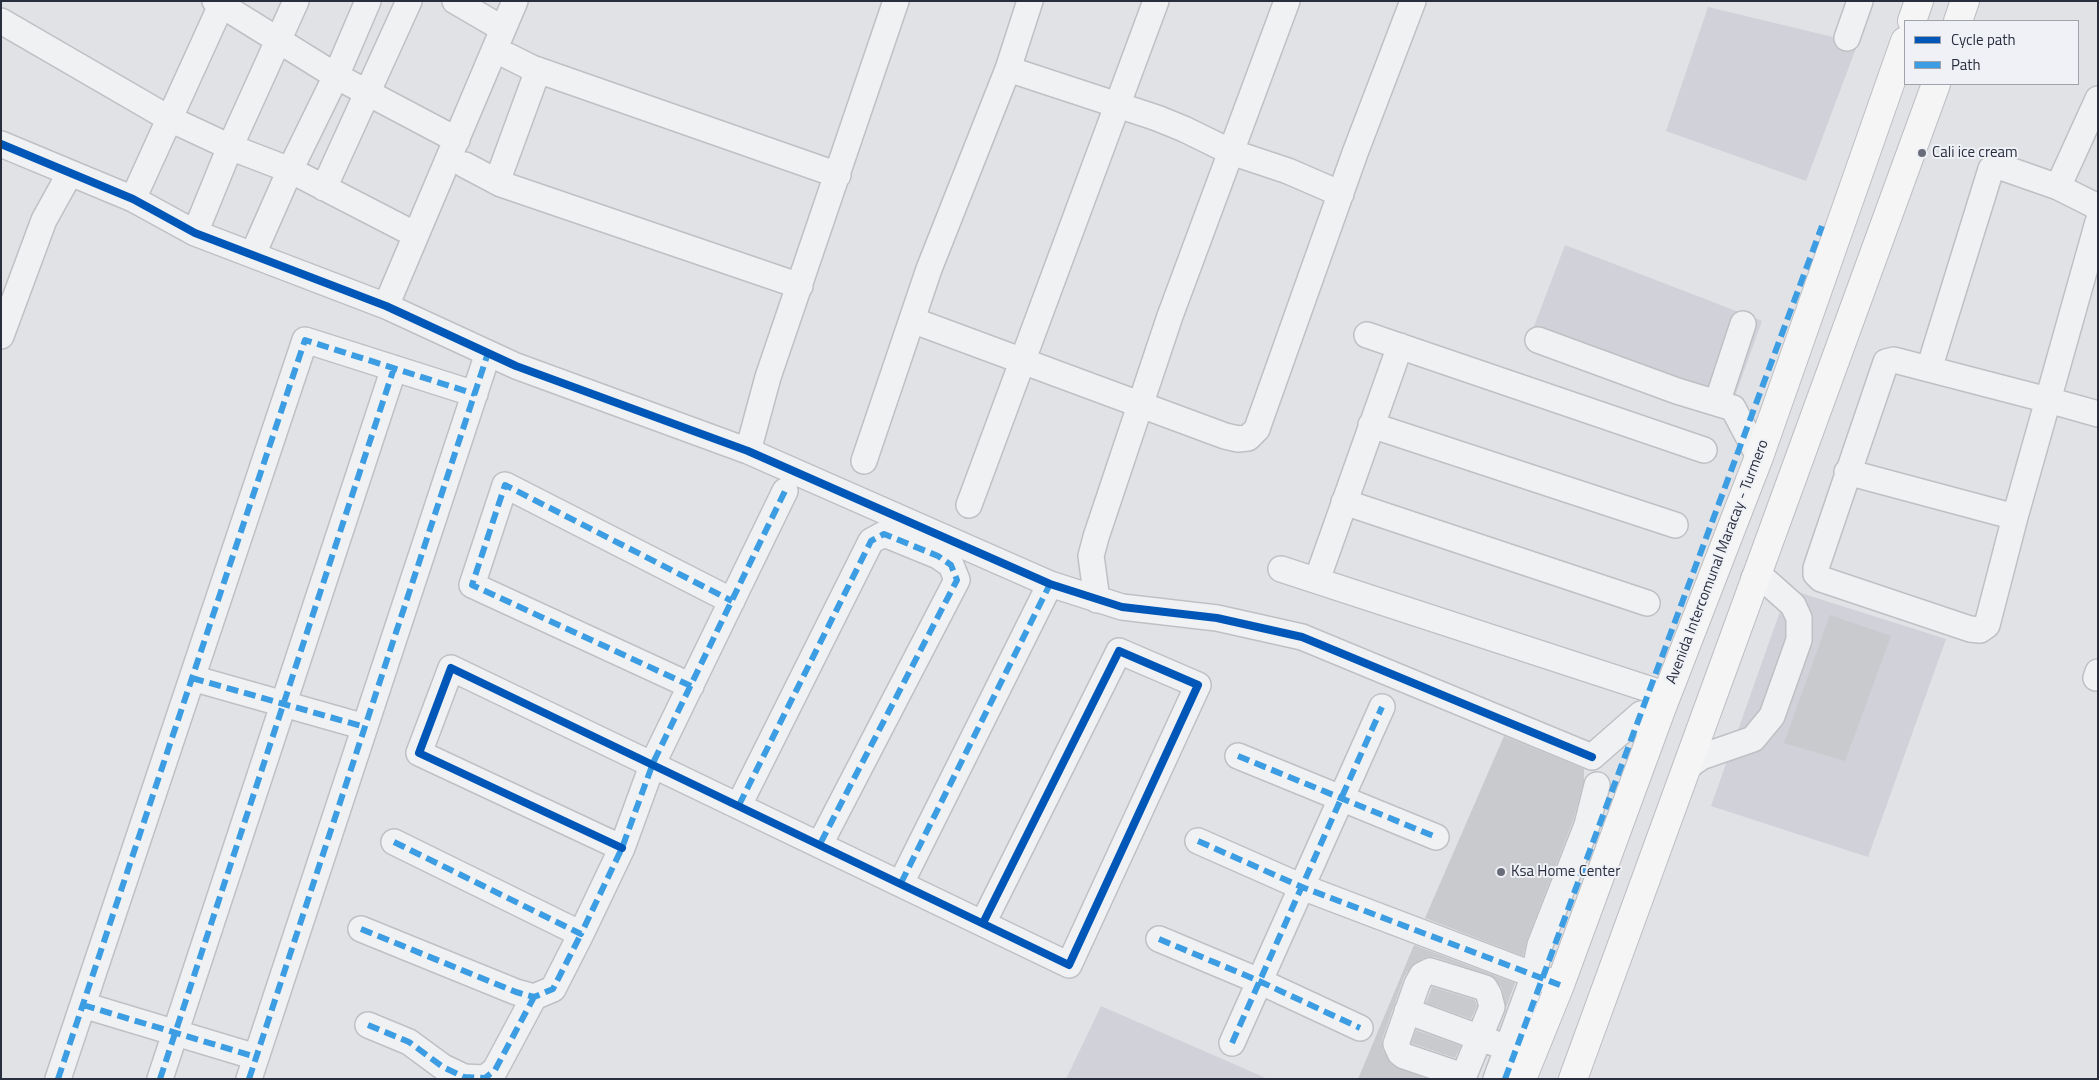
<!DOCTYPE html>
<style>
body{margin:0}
#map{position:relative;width:2099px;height:1080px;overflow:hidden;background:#e1e2e6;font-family:"Titillium Web",sans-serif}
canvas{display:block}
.frame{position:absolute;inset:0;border:2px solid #292e3e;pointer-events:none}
.legend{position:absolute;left:1904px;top:20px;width:175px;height:65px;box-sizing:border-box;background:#eff1f6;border:1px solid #a0a3ac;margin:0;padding:6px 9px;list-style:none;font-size:15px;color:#292e3e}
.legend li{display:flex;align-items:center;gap:10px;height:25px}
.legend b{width:25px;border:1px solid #a0a3ac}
</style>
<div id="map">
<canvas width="2099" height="1080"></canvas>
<div class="frame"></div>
<ul class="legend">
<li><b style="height:6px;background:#0057b8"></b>Cycle path</li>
<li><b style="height:6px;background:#3d9de3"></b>Path</li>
</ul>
</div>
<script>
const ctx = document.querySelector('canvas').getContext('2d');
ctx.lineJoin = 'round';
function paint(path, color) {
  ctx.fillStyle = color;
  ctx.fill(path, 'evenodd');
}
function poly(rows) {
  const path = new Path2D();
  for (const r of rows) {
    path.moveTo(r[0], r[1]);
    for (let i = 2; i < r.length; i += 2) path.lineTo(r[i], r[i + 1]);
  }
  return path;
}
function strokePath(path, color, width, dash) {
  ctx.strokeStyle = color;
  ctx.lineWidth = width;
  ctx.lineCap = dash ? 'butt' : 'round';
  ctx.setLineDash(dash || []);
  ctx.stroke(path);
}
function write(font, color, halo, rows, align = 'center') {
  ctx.font = font + ' "Titillium Web",sans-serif';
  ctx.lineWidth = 4;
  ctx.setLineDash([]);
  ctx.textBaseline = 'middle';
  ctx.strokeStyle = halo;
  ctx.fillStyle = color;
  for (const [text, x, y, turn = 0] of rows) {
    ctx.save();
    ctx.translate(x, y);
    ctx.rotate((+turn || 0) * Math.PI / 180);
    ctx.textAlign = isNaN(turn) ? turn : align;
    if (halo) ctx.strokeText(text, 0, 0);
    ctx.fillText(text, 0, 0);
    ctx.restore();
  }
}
paint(poly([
 [1708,7,1858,43,1806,181,1666,131],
 [1565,245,1762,321,1729,413,1528,342],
 [1788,589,1946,639,1868,857,1711,806],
 [1101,1006,1268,1079,1066,1079]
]), '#d0d1d9');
paint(poly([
 [1830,615,1891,636,1845,761,1784,743],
 [1504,736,1584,769,1584,781,1573,821,1527,940,1523,956,1425,918],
 [1414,945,1515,983,1506,1008,1502,988,1490,975,1434,957,1424,958,1410,968,1404,977,1382,1040,1383,1050,1391,1064,1426,1079,1358,1079],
 [1432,987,1475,1000,1477,1006,1471,1019,1426,1003],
 [1416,1030,1461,1046,1455,1058,1411,1043]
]), '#c9cace');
const minor = poly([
 [215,1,336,76,457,140],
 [455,1,503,29],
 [1,21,170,119,230,147,290,170,416,235],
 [1847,38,1860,1],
 [508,56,532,68,838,175],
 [1008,69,1157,118,1184,129,1231,152,1288,171,1341,194],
 [1,144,133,199,195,233,386,306,516,366,748,451,1050,584,1122,607,1217,618,1302,637,1592,757],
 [465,165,501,184,800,286],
 [497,182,538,70],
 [2058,187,2098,99],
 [324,188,409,1],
 [133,199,223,1],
 [2098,222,2048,400,2015,517,1987,625,1980,630,1970,629,1821,579,1816,574,1816,568,1886,362,1894,360,2048,400,2098,414],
 [195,233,230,147,296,1],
 [253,254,290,170,336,76,368,1],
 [386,306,515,1],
 [912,320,1225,436,1238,439,1248,438,1257,429,1259,423,1355,153,1413,1],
 [1367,335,1704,450],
 [1,336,44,220,70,173],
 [1538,340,1677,391,1733,408,1759,457],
 [1929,369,1991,169,1998,166,2058,187,2094,205,2098,210],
 [1717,403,1743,324],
 [1371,425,1675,525],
 [748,451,768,377,896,1],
 [864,461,929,269,1008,69,1030,1],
 [1847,472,2015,517],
 [1344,502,1647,603],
 [969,505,1156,1],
 [1281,569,1667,695],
 [1317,580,1400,346],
 [1097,600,1091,556,1096,537,1170,316,1287,1],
 [192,678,365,727],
 [2096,678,2098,672],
 [691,686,472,585,505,485,732,601],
 [1238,756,1436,837],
 [1592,757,1641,714,1661,710],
 [1687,767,1701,757,1753,739,1772,716,1799,640,1799,618,1793,605,1766,581,1754,578],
 [739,805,871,541,884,534,938,556,951,565,957,580,820,844],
 [1198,841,1302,887,1560,985],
 [394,842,581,934,622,848,653,763,785,491],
 [622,848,419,753,451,668,1069,965,1198,685,1119,651,983,923],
 [901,883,1050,584],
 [361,929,516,992,534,997,553,989,581,934],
 [1159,939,1259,981,1360,1028],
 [1430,971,1485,988,1489,995,1492,1007,1465,1073,1460,1075,1404,1056,1400,1053,1396,1044,1417,984,1422,975,1430,971],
 [83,1005,256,1057],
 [1407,1011,1494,1043],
 [368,1025,409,1042,443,1067,464,1077,485,1078,495,1070,534,997],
 [1232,1043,1382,707],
 [58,1079,305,340,475,394],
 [160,1079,394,368],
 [249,1079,488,353],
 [1496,1079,1534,975,1540,945,1587,825,1597,785]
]);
const major = poly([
 [1912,21,1919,1],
 [1958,21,1965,1],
 [1522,1079,1560,985,1661,710,1759,457,1905,41],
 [1573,1079,1936,84]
]);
strokePath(minor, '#bfc0c4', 28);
strokePath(major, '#bebfc3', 30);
strokePath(minor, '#f0f1f3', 25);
strokePath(major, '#f5f5f6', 28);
strokePath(poly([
 [192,678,365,727],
 [691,686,472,585,505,485,732,601],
 [1238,756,1436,837],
 [739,805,871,541,884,534,938,556,951,565,957,580,820,844],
 [1198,841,1302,887,1560,985],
 [394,842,581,934,622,848,653,763,785,491],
 [901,883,1050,584],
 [361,929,516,992,534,997,553,989,581,934],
 [1159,939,1259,981,1360,1028],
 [83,1005,256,1057],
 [368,1025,409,1042,443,1067,464,1077,485,1078,495,1070,534,997],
 [1232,1043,1382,707],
 [58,1079,305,340,475,394],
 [160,1079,394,368],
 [249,1079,488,353],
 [1505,1079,1822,226]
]), '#3d9de3', 6, [12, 6]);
strokePath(poly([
 [1,144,133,199,195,233,386,306,516,366,748,451,1050,584,1122,607,1217,618,1302,637,1592,757],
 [622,848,419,753,451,668,1069,965,1198,685,1119,651,983,923]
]), '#0057b8', 8);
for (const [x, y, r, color] of [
 [1922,153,5,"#696d79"],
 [1501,872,5,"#696d79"]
]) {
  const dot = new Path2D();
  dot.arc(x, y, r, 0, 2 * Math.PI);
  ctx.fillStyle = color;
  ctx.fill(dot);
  strokePath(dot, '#eff1f6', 2);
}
write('15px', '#292e3e', '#eff1f6', [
 ["Cali ice cream",1932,153],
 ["Ksa Home Center",1511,872]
], 'left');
write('15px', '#292e3e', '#eff1f6', [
 ["Avenida Intercomunal Maracay - Turmero",1718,562,-69]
]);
</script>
